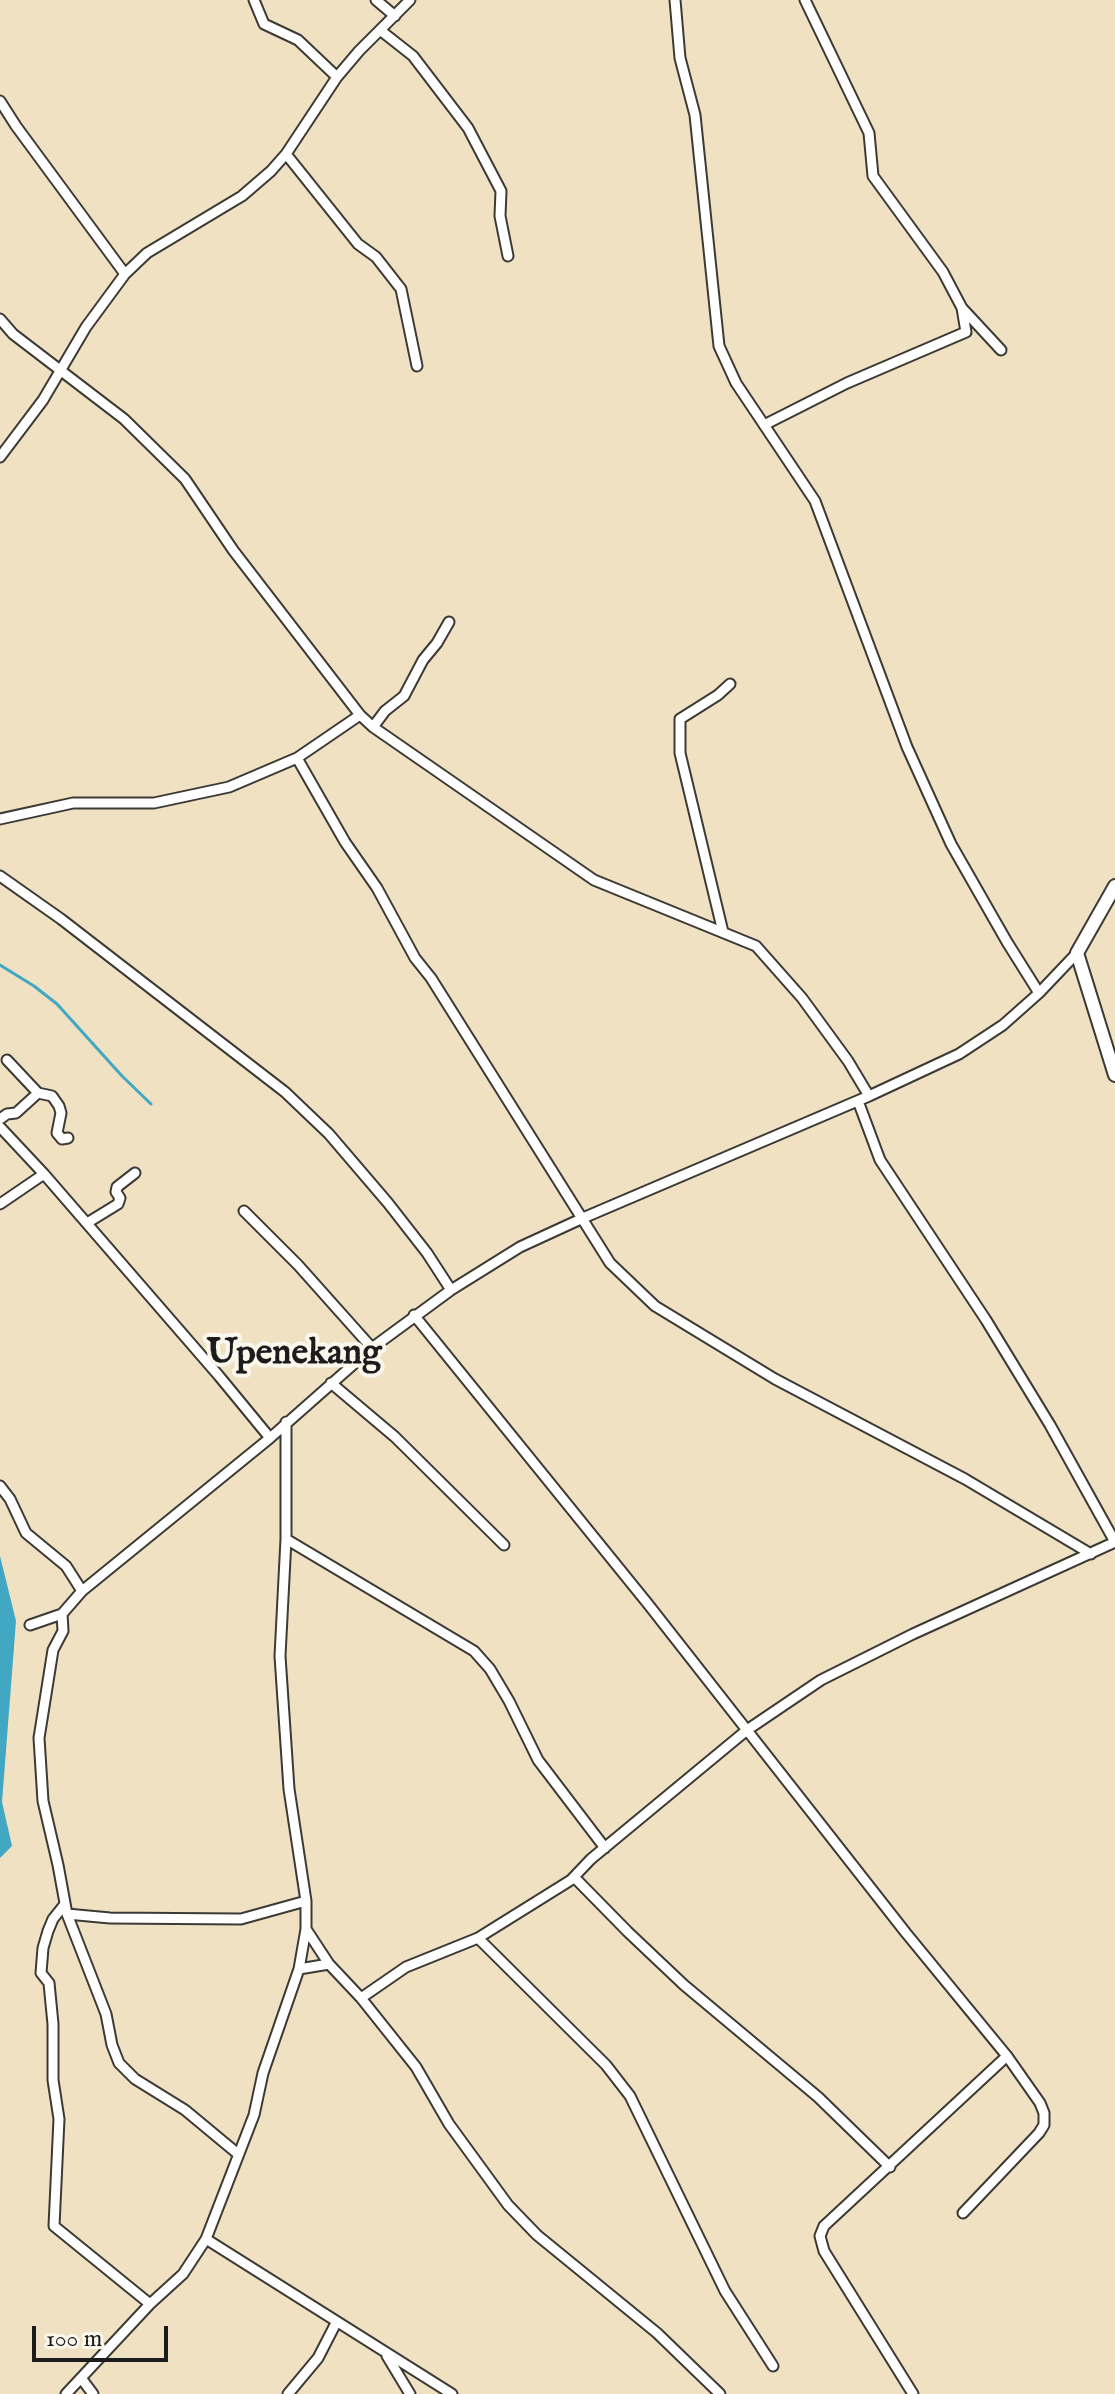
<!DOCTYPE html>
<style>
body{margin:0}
#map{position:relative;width:1115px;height:2394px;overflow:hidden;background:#f0e1c3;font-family:"IM FELL English",serif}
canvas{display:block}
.scale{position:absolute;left:32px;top:2326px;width:136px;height:36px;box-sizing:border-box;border:4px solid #1c1c1c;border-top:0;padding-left:10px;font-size:24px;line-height:28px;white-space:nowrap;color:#1c1c1c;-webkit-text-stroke:6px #fbf7ec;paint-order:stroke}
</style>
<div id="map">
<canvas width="1115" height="2394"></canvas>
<div class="scale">100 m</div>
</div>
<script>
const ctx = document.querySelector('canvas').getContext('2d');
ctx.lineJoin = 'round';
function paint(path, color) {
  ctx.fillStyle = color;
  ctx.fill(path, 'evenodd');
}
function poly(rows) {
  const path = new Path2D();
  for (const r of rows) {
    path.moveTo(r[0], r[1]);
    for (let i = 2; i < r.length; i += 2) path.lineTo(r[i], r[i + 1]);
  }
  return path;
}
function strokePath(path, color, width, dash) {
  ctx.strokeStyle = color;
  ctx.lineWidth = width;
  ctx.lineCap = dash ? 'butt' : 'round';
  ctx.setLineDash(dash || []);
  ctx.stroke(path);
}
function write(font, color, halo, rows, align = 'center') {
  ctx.font = font + ' "IM FELL English",serif';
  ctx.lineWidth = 8;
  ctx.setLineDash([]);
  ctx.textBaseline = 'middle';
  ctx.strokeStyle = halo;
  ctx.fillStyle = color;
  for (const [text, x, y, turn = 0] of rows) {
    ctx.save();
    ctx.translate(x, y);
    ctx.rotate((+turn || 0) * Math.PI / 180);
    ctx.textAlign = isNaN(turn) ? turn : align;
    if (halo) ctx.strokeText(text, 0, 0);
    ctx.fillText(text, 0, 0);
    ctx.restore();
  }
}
paint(poly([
 [0,1556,16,1621,2,1802,12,1846,0,1858]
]), '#42a7c2');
strokePath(poly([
 [0,965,34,986,57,1004,122,1076,151,1104]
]), '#42a7c2', 3);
const minor = poly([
 [254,0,264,24,298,40,337,77],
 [376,0,395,16],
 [675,0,680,58,695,115,719,346,736,383,815,501,907,747,951,844,1007,942,1039,993],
 [380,30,413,56,468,128,501,191,500,216,508,256],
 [0,101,16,126,125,274],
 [286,154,358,244,376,257,401,289,417,366],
 [962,308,1001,350],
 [0,319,13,334,124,419,185,479,233,550,360,715,373,727,594,880,756,946,802,998,848,1061,869,1096],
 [764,425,847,383,966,332,962,308,943,272,873,176,869,133,805,0],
 [0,457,43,400,86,327,125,274,147,253,242,196,271,171,286,154,337,77,359,51,410,0],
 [373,727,385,711,404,696,423,660,437,643,449,622],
 [297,758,345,842,377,888,415,958,431,978,610,1263,655,1306,775,1379,965,1479,1091,1554],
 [0,819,73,803,154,803,229,787,297,758,360,715],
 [0,876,61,919,285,1092,329,1134,388,1203,427,1253,451,1290],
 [723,932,680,753,680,719,718,695,730,684],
 [38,1093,52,1096,59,1106,61,1113,57,1133,62,1139,68,1138],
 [0,1119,7,1114,16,1113,38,1093,7,1060],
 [0,1127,44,1174,219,1376,270,1438],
 [0,1204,44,1174],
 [244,1211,298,1265,372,1348],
 [87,1223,118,1204,120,1198,116,1192,117,1187,135,1173],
 [414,1315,648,1604,906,1933,1007,2056,1040,2103,1044,2113,1044,2125,1039,2133,963,2213],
 [331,1383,395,1437,504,1545],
 [0,1486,10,1499,26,1533,66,1566,82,1591],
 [286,1539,474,1651,490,1669,509,1701,538,1760,605,1848],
 [62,1614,63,1631,53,1650,39,1738,43,1801,58,1865,67,1914,106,2014,112,2045,119,2063,135,2079,185,2110,238,2154],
 [30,1625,62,1614,82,1591,270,1438,372,1348,451,1290,520,1247,583,1218,869,1096,959,1054,1003,1025,1039,993,1077,953],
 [575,1878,628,1932,684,1985,818,2097,890,2167],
 [65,1904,53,1919,48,1931,43,1948,41,1973,49,1983,53,2024,53,2080,59,2119,54,2226,150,2304],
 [67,1914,110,1918,241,1919,306,1901],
 [306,1929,329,1964],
 [478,1938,606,2065,630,2096,725,2291,773,2366],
 [299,1969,329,1964,361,1998,416,2067,449,2124,508,2205,537,2235,657,2333,720,2394],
 [361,1998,406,1967,478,1938,571,1880,591,1859,747,1730,821,1680,913,1634,1115,1542,1050,1425,986,1320,880,1160,858,1101],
 [206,2239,452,2394],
 [387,2356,410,2394],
 [81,2378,93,2394],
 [66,2394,150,2304,183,2274,206,2239,254,2115,263,2073,299,1969,306,1929,306,1901,289,1789,280,1656,286,1539,286,1422],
 [288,2394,318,2358,336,2323],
 [913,2394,824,2251,820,2236,824,2226,1007,2056]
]);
const tertiary = poly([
 [1115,886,1077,953,1115,1075]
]);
strokePath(minor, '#3c3a35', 13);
strokePath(tertiary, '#3c3a35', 16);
strokePath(minor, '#fff', 9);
strokePath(tertiary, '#fff', 12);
write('bold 36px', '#1c1c1c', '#fbf7ec', [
 ["Upenekang",294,1356]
]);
</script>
